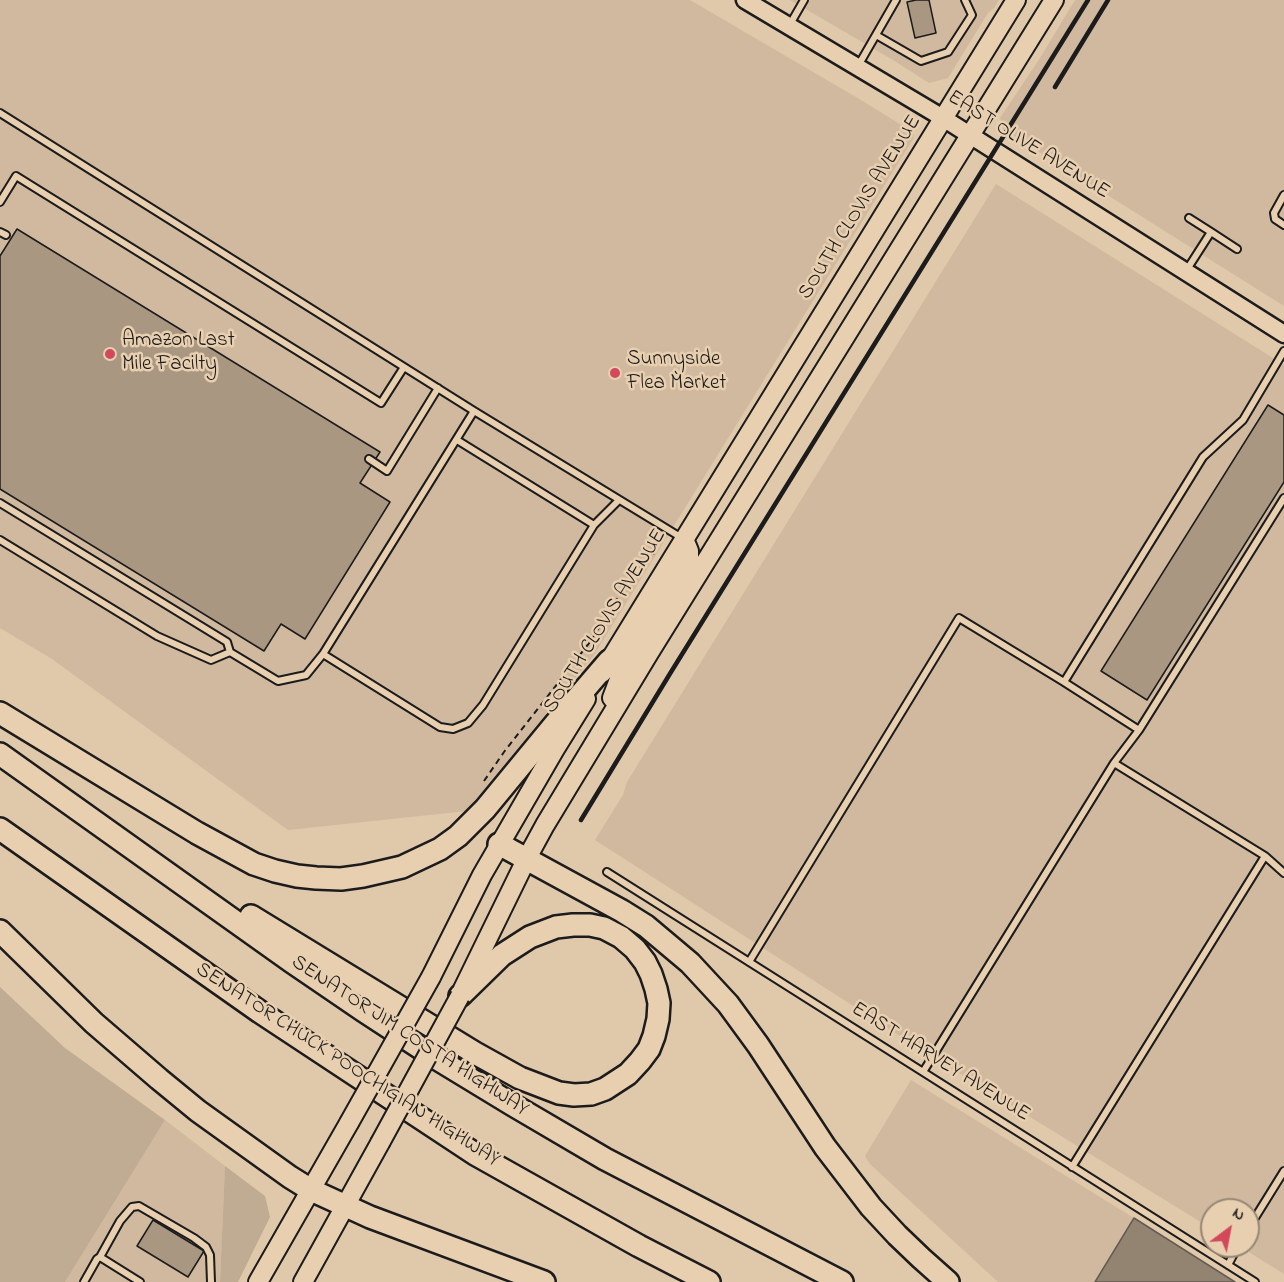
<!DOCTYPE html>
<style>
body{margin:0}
#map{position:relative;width:1284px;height:1282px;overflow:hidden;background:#e0c8aa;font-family:"Indie Flower",sans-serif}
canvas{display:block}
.north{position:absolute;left:1200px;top:1198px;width:60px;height:60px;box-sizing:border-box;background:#e8cfb0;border:2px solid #968775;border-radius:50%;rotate:32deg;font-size:16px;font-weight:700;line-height:24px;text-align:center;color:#1c1c1c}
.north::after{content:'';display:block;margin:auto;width:21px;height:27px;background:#d1495b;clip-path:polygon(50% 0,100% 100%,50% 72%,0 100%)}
</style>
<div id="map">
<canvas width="1284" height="1282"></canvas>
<div class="north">N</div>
</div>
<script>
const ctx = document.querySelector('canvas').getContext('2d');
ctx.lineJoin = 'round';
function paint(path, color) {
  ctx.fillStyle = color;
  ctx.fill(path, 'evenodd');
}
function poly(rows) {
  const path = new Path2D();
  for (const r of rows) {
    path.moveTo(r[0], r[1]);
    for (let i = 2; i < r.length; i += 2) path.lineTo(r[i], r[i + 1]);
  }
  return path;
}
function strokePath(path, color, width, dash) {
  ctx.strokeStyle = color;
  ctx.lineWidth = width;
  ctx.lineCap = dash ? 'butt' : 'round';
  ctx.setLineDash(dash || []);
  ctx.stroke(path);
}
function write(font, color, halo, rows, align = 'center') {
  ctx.font = font + ' "Indie Flower",sans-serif';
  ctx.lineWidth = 5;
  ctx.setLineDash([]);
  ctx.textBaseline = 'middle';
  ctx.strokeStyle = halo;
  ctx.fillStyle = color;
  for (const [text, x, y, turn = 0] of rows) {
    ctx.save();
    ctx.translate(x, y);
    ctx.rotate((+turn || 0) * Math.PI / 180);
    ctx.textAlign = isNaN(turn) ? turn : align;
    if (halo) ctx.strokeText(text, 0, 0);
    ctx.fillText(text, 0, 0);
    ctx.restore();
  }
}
paint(poly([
 [0,0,690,0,861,100,911,131,914,135,913,139,594,655,467,811,288,830,52,659,0,628],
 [790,0,999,0,994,8,988,13,948,78,929,83,893,60],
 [1075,0,1284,0,1284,306,1004,130,1000,118,1040,58],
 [996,184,1284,365,1284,1274,1239,1246,1248,1246,1248,1210,1212,1210,1212,1229,928,1054,595,840,623,795,627,782],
 [911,1080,1134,1218,1095,1282,998,1282,870,1164,865,1156],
 [165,1120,225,1166,220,1282,65,1282]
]), '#d0b99e');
paint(poly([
 [0,987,65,1048,165,1120,65,1282,0,1282],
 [225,1166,265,1196,270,1217,238,1282,220,1282]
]), '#c0ab93');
const water = poly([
 [1134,1218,1235,1282,1095,1282,1134,1218]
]);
paint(water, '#938472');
strokePath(water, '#635a50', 1.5);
const building = poly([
 [916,0,929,0,936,33,915,38,907,2,916,0],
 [17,229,380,452,360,483,390,502,305,639,281,624,264,651,0,489,0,256,17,229],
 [1268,405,1284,415,1284,482,1147,700,1101,671,1268,405],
 [153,1220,204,1251,188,1277,137,1246,153,1220]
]);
paint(building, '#a99782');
strokePath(building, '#1c1c1c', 1.5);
const lane = poly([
 [789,26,804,0],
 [876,35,921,61,948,52,972,15,965,0],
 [858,66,896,0],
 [0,113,474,411,682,538],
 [1284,195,1274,213,1275,219,1284,225],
 [0,202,16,176,381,403,404,367],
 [1189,218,1211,232],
 [0,232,6,235],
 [1186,271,1211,232,1237,249],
 [1284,351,1243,420,1203,457,1064,682,1139,730,1284,498],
 [457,440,594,525,483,705,468,723,453,729,440,727,323,654,474,411],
 [369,459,387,471,438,388],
 [0,503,227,642,230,652,211,660,157,636,0,540],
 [594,525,619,500],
 [230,652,278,681,306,675,323,654],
 [1139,730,1114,763,1265,856,1284,873],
 [607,872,1255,1282],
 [749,962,959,618,1064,682],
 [923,1072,1114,763],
 [1072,1167,1265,856],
 [1248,1229,1284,1171],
 [100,1257,120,1221,132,1207,139,1206,194,1238,206,1247,210,1255,211,1282],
 [1228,1265,1238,1246],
 [84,1282,97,1259,100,1257,140,1282]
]);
const secondary = poly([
 [745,0,943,118,1284,334]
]);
const primary = poly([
 [602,673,1016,0],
 [612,698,621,674,689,559,689,551,684,539],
 [431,977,482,875,555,749,586,699],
 [463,989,527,858,545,825,649,653,1054,0],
 [258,1282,349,1123],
 [303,1282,380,1143]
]);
const highway = poly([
 [0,713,197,833,254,864,275,871,297,876,316,878,341,879,363,876,402,867,440,849,458,836,485,809,555,724,609,661],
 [0,754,292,962,364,1011,439,1060,513,1105,605,1159,842,1282],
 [0,829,260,1012,475,1154,639,1246,709,1282],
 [499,844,622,911,646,926,690,963,728,1004,758,1045,825,1147,871,1207,897,1235,921,1258,948,1282],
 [251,916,475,1053,520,1078,559,1093,574,1095,591,1094,605,1089,628,1074,640,1061,649,1049,654,1036,658,1019,659,1003,656,989,651,974,645,962,635,949,621,937,604,928,590,925,573,925,556,927,530,937,502,955,460,996],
 [0,931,94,1023,159,1079,198,1111,290,1177,311,1190,370,1217,544,1282]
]);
strokePath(lane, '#1c1c1c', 10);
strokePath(secondary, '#1c1c1c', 21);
strokePath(primary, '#1c1c1c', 22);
strokePath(highway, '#1c1c1c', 26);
strokePath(poly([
 [484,781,504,752,590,642,633,574,649,560,659,546]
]), '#1c1c1c', 2, [6, 4.5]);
strokePath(lane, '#e8cfb0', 6);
strokePath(secondary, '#e8cfb0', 16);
strokePath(primary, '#e8cfb0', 18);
strokePath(highway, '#e8cfb0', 21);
strokePath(poly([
 [1055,87,1108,0],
 [581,820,671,672,1088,0]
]), '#1c1c1c', 4.5);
const primaryBridge = poly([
 [349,1123,431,977],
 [380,1143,460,996]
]);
strokePath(primaryBridge, '#1c1c1c', 22, []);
strokePath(primaryBridge, '#e8cfb0', 18);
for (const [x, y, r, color] of [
 [110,354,6,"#d1495b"],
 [615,373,6,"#d1495b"]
]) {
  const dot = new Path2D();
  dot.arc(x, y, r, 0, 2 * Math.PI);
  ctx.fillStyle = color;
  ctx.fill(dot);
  strokePath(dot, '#e8cfb0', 2);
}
write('21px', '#1c1c1c', '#e8cfb0', [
 ["EAST OLIVE AVENUE",1028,146,32],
 ["SOUTH CLOVIS AVENUE",861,208,-58],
 ["SOUTH CLOVIS AVENUE",606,622,-58],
 ["SENATOR JIM COSTA HIGHWAY",409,1037,33],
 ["EAST HARVEY AVENUE",940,1063,32],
 ["SENATOR CHUCK POOCHIGIAN HIGHWAY",347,1066,33]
]);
write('21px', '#1c1c1c', '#e8cfb0', [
 ["Amazon Last",122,342],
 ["Mile Facilty",122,366],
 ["Sunnyside",627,361],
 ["Flea Market",627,385]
], 'left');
</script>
